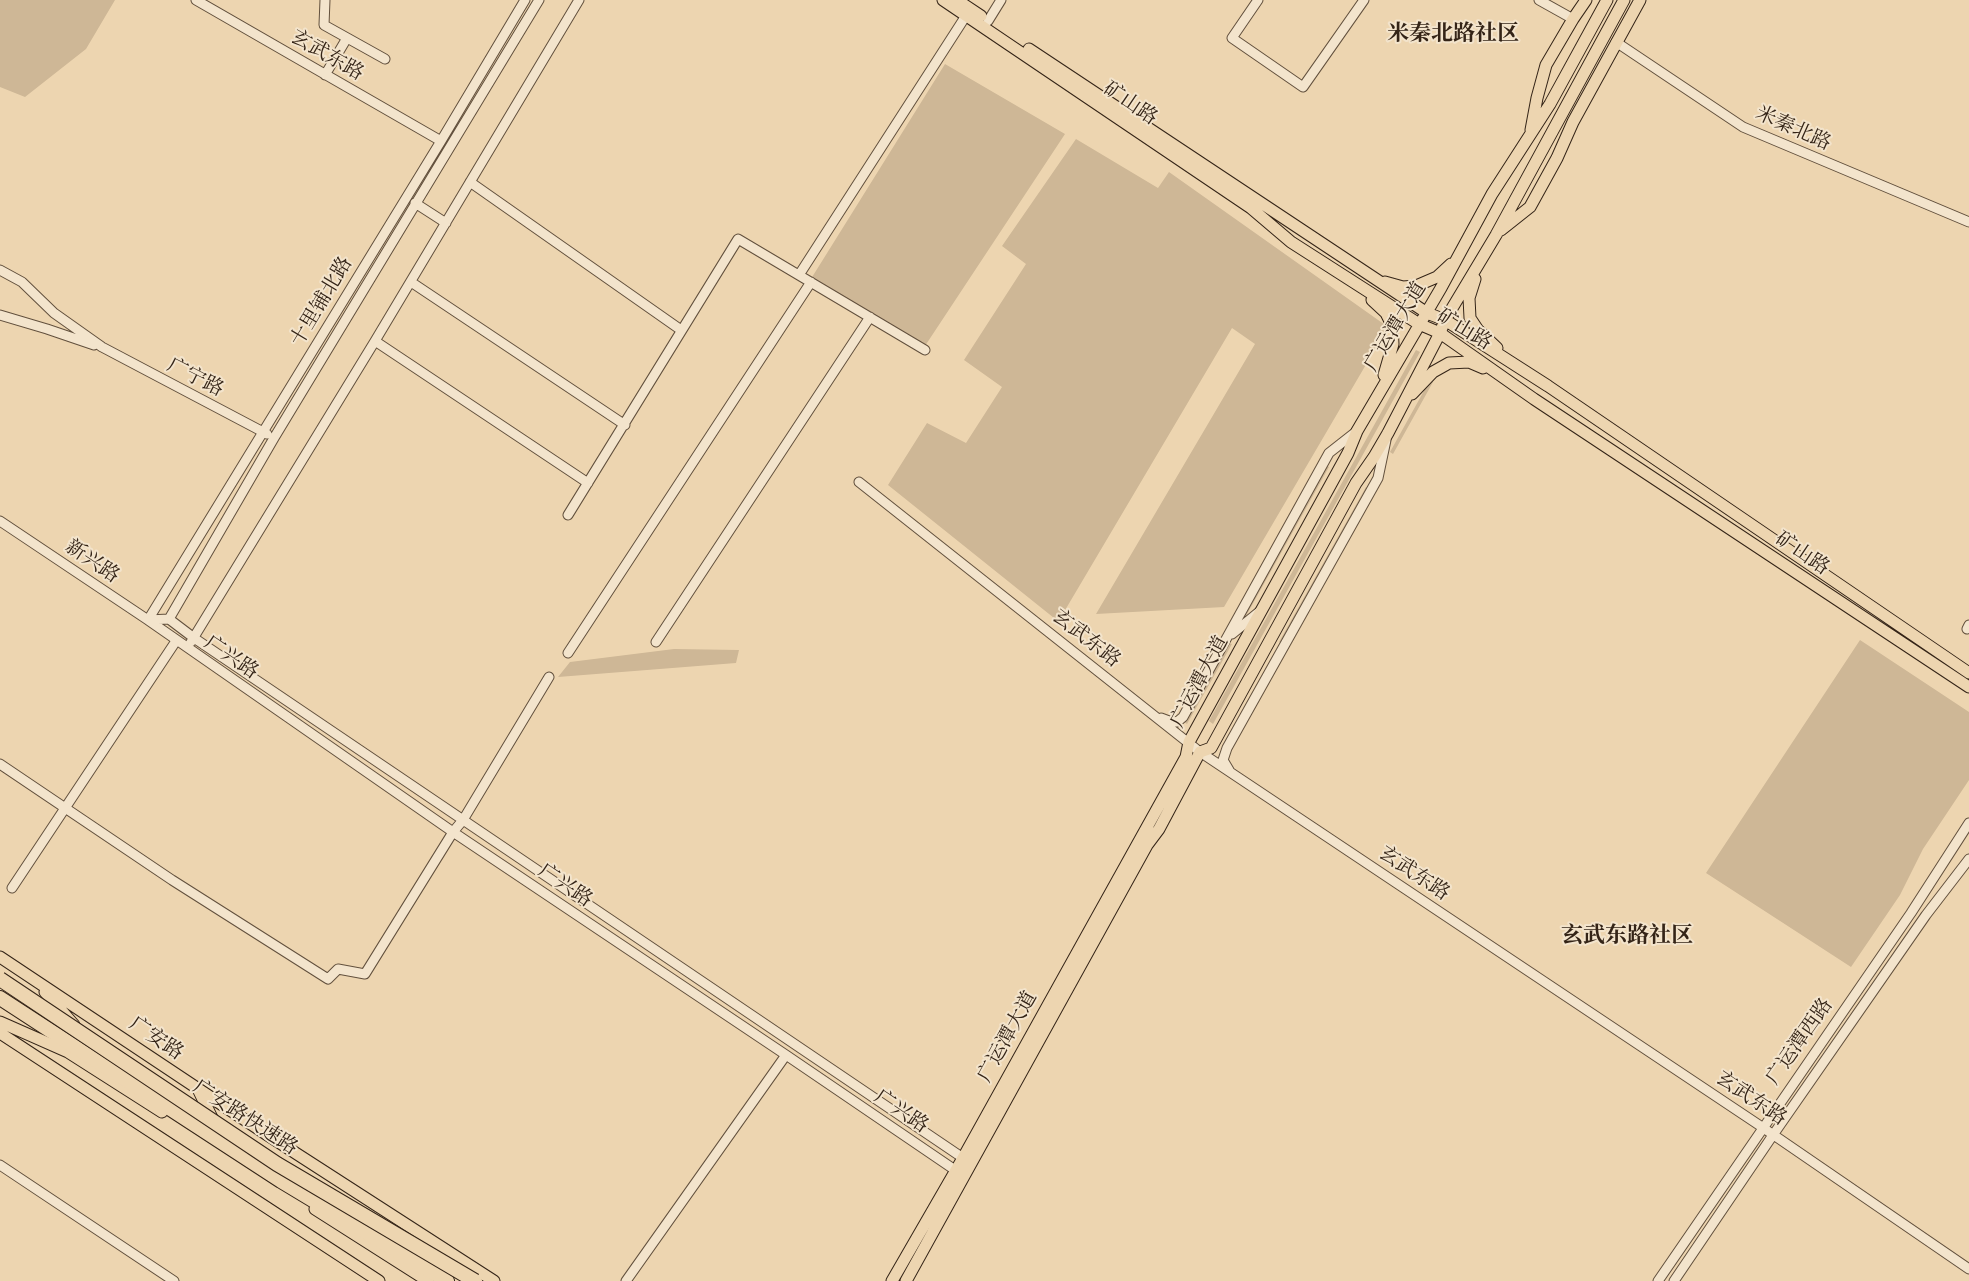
<!DOCTYPE html>
<meta charset="utf-8">
<style>
body{margin:0}
canvas{display:block;background:#edd5b0}
</style>
<canvas width="1969" height="1281"></canvas>
<script>
const ctx = document.querySelector('canvas').getContext('2d');
ctx.lineJoin = 'round';
function paint(path, color) {
  ctx.fillStyle = color;
  ctx.fill(path, 'evenodd');
}
function poly(rows) {
  const path = new Path2D();
  for (const r of rows) {
    path.moveTo(r[0], r[1]);
    for (let i = 2; i < r.length; i += 2) path.lineTo(r[i], r[i + 1]);
  }
  return path;
}
function strokePath(path, color, width, dash) {
  ctx.strokeStyle = color;
  ctx.lineWidth = width;
  ctx.lineCap = dash ? 'butt' : 'round';
  ctx.setLineDash(dash || []);
  ctx.stroke(path);
}
function write(font, color, halo, rows, align = 'center') {
  ctx.font = font + ' "Gentium Book Plus","Noto Serif SC",serif';
  ctx.lineWidth = 4;
  ctx.setLineDash([]);
  ctx.textBaseline = 'middle';
  ctx.strokeStyle = halo;
  ctx.fillStyle = color;
  for (const [text, x, y, turn = 0] of rows) {
    ctx.save();
    ctx.translate(x, y);
    ctx.rotate((+turn || 0) * Math.PI / 180);
    ctx.textAlign = isNaN(turn) ? turn : align;
    if (halo) ctx.strokeText(text, 0, 0);
    ctx.fillText(text, 0, 0);
    ctx.restore();
  }
}
paint(poly([
 [0,0,115,0,86,49,25,97,0,87],
 [945,64,1065,134,923,349,809,282],
 [1076,139,1158,188,1169,172,1388,327,1224,607,1096,614,1255,344,1232,328,1061,617,1054,618,888,485,927,423,966,443,1002,387,964,360,1026,264,1002,246],
 [1416,350,1420,352,1213,724,1209,721],
 [1430,380,1433,382,1393,454,1390,452],
 [1326,465,1329,467,1246,616,1243,614],
 [1366,487,1369,489,1283,644,1279,642],
 [1860,640,1969,712,1969,780,1923,849,1900,895,1851,967,1706,873],
 [1227,642,1232,644,1187,724,1183,721],
 [674,649,739,650,736,663,558,677,570,662]
]), '#ceb796');
const minor = poly([
 [196,0,441,141],
 [325,0,324,25,385,59],
 [525,0,441,141,148,620,453,832,786,1055,955,1170,959,1176],
 [1258,0,1232,38,1303,87,1364,0],
 [1539,0,1573,19],
 [988,21,1001,0],
 [1616,42,1743,127,1969,222],
 [325,75,347,38],
 [470,182,681,330],
 [415,203,446,223],
 [0,270,22,282,54,313,102,347,267,434],
 [799,275,969,11],
 [411,282,625,425],
 [0,315,47,329,94,345],
 [375,341,588,483],
 [859,482,1200,752,1762,1127,1969,1269],
 [568,515,738,239,925,350],
 [0,521,148,620,169,619],
 [169,619,194,638,963,1158,965,1163],
 [169,619,274,438,539,0],
 [1967,629,1969,625],
 [1232,634,1259,612],
 [191,642,375,341,579,0],
 [656,642,870,317],
 [568,653,811,282],
 [1161,718,1169,721,1177,722,1183,717,1329,453,1357,431],
 [0,764,172,880,328,979,338,969,365,974,453,832,463,820,549,677],
 [1229,770,1223,760,1227,748,1378,478,1386,440],
 [12,888,176,641],
 [0,1165,174,1281],
 [626,1281,786,1055],
 [1658,1281,1911,913,1969,823],
 [1674,1281,1773,1135,1926,915,1969,859]
]);
const major = poly([
 [943,0,1251,208,1291,242,1419,324,1440,333,1534,399,1969,687],
 [957,0,981,16],
 [1029,49,1427,313,1445,320,1548,386,1969,673],
 [1531,130,1537,98,1546,65,1573,19,1586,0],
 [1501,230,1530,207,1557,158,1573,122,1640,0],
 [1475,279,1469,298,1470,318,1478,330,1497,348],
 [1385,282,1403,287,1416,286,1437,277,1451,264],
 [1372,300,1386,313,1392,325,1393,344,1384,375],
 [1412,394,1433,372,1449,363,1469,362,1483,368],
 [0,957,266,1134,494,1281],
 [45,992,74,1025],
 [0,1022,68,1052,162,1112],
 [0,1033,379,1281],
 [198,1089,214,1122],
 [315,1209,428,1281],
 [892,1281,963,1158,1186,757,1189,742,1348,453,1357,431,1441,288,1492,194,1550,104,1607,0],
 [906,1281,1147,845,1159,829,1200,752,1211,748,1356,483,1374,457,1388,433,1440,333,1445,320,1496,235,1624,0]
]);
const highway = poly([
 [0,998,281,1181,447,1281]
]);
strokePath(minor, '#62503d', 11);
strokePath(major, '#342417', 13);
strokePath(highway, '#342417', 16);
strokePath(minor, '#f3e4cc', 9);
strokePath(major, '#edd5b0', 11);
strokePath(highway, '#edd5b0', 14);
const highwayBridge = poly([
 [0,979,277,1164,475,1281]
]);
strokePath(highwayBridge, '#342417', 16, []);
strokePath(highwayBridge, '#edd5b0', 14);
write('20px', '#342417', '#f3e4cc', [
 ["玄武东路",327,56,30],
 ["矿山路",1130,104,34],
 ["米秦北路",1793,129,24],
 ["十里铺北路",322,302,-59],
 ["广运潭大道",1396,327,-59],
 ["矿山路",1464,330,31],
 ["广宁路",195,378,27],
 ["矿山路",1802,554,34],
 ["新兴路",92,562,34],
 ["玄武东路",1086,639,38],
 ["广兴路",231,658,34],
 ["广运潭大道",1200,682,-62],
 ["玄武东路",1414,874,34],
 ["广兴路",565,886,34],
 ["广运潭大道",1008,1037,-61],
 ["广安路",156,1039,34],
 ["广运潭西路",1800,1042,-55],
 ["玄武东路",1751,1099,34],
 ["广兴路",901,1112,34],
 ["广安路快速路",245,1118,33]
]);
write('bold 22px', '#342417', '#f3e4cc', [
 ["米秦北路社区",1453,34],
 ["玄武东路社区",1627,936]
]);
</script>
